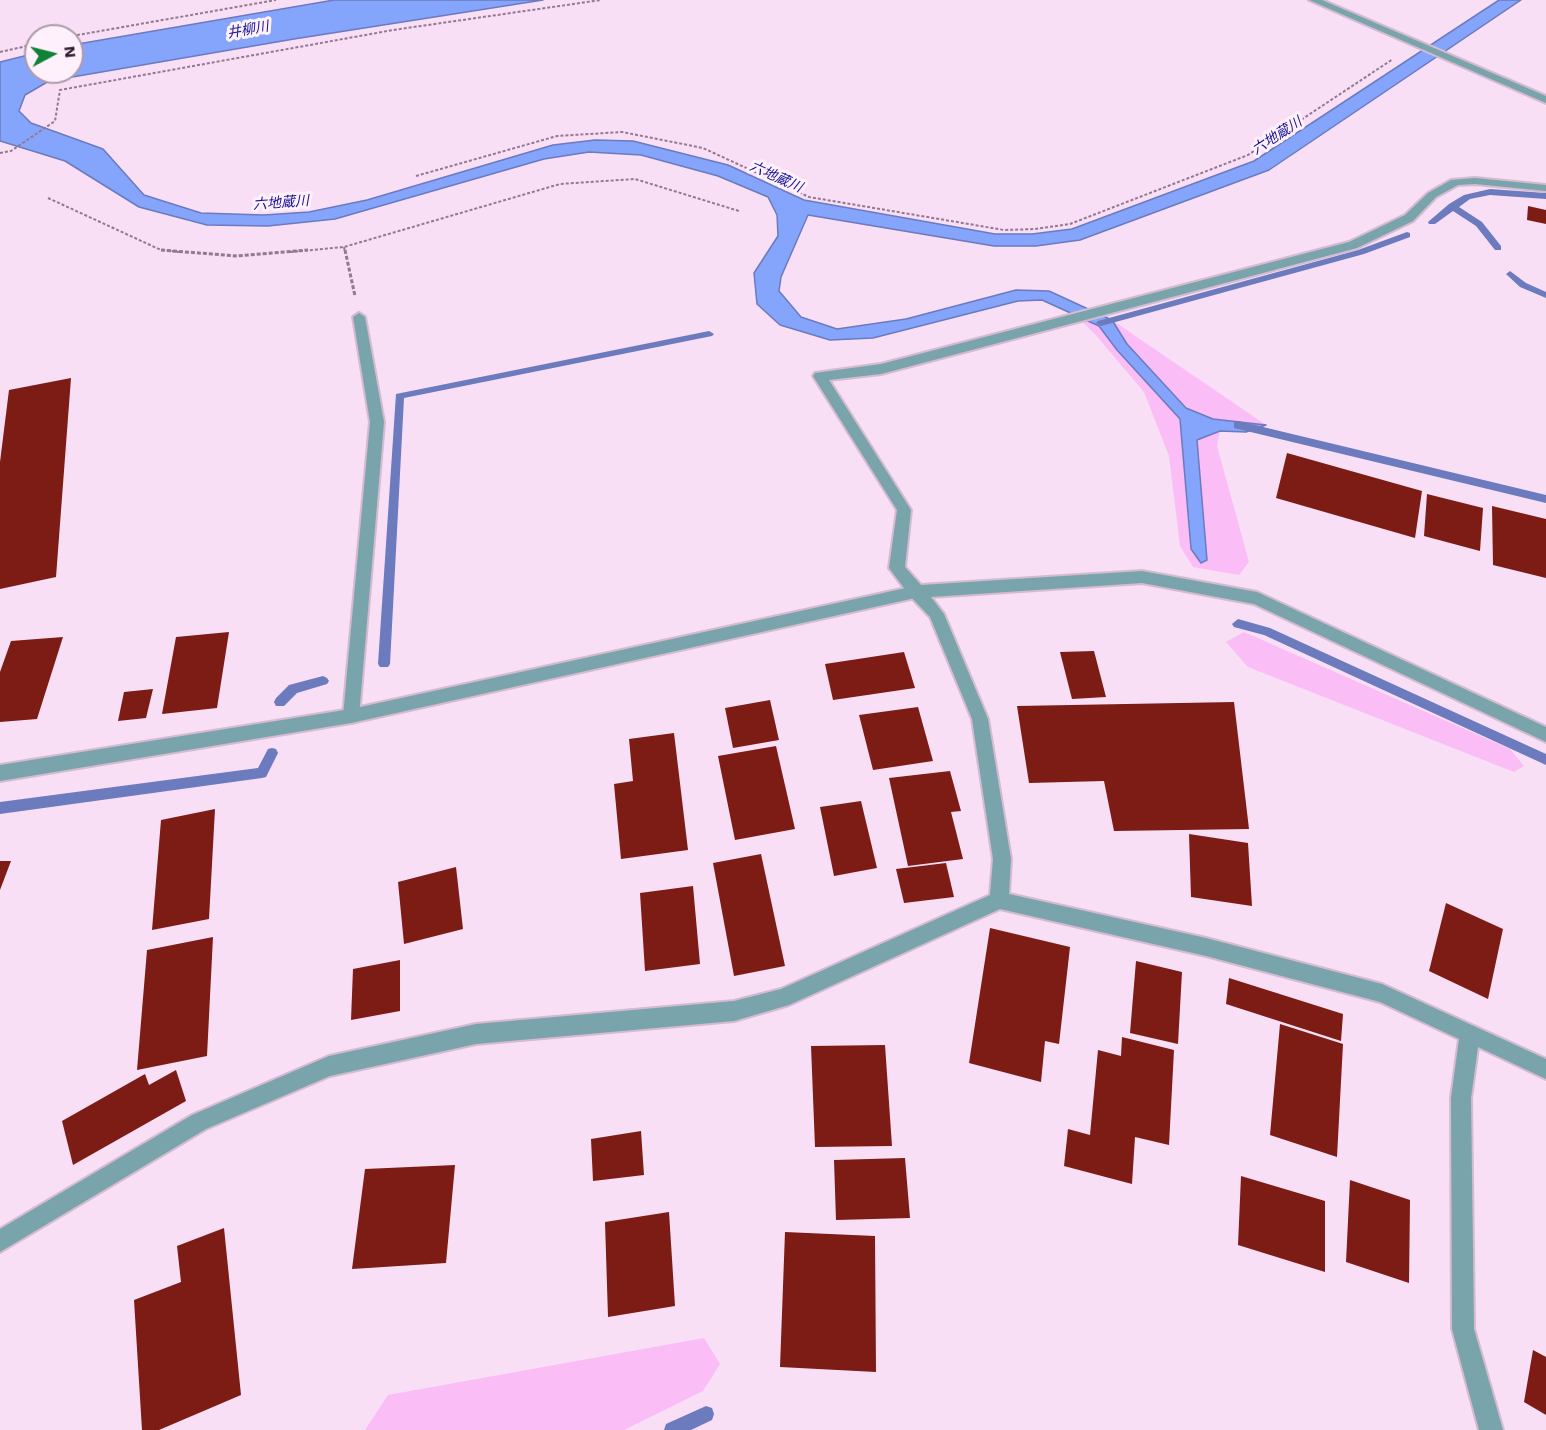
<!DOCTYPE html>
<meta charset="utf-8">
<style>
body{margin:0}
#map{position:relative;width:1546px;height:1430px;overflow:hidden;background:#f8dff6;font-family:"Work Sans",sans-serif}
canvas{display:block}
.north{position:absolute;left:24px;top:24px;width:60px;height:60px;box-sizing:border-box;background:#fef1fc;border:2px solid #ac9aaa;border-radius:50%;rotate:83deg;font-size:16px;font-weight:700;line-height:24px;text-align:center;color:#30182f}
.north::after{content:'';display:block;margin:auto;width:21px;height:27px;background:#128138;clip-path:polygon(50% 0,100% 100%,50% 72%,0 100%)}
</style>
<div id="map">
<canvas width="1546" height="1430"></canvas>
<div class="north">N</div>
</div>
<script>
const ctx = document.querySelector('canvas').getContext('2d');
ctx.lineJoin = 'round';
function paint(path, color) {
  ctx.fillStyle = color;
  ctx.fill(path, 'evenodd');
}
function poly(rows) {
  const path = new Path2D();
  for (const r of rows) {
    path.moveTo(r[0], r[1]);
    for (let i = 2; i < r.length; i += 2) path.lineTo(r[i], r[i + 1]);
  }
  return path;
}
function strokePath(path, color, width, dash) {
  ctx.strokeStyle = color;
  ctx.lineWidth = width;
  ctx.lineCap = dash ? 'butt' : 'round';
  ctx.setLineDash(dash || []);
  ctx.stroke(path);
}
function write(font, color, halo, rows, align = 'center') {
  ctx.font = font + ' "Work Sans","Noto Sans JP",sans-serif';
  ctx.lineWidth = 6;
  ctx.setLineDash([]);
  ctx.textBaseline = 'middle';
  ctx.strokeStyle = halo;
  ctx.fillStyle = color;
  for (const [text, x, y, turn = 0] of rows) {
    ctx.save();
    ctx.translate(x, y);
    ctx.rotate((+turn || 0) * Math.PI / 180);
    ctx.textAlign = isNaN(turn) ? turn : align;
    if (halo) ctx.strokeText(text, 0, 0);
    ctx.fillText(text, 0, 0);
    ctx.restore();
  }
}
paint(poly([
 [1075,315,1099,326,1117,350,1180,419,1190,549,1201,562,1207,560,1197,440,1220,431,1217,446,1249,562,1239,575,1193,567,1180,546,1169,456,1144,392,1094,333],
 [1112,320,1266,425,1213,419,1186,407,1127,344],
 [1244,632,1510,749,1524,766,1514,772,1248,667,1226,642],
 [704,1338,720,1364,703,1391,624,1430,365,1430,388,1395]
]), '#fabdf6');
const water = poly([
 [334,0,543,0,294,39,49,81,25,95,19,111,31,123,103,149,144,195,201,213,264,215,309,212,367,200,553,145,595,140,633,141,728,165,804,200,995,234,1032,234,1072,229,1254,161,1499,0,1521,0,1269,170,1080,240,1036,246,994,246,808,215,781,277,779,291,801,317,837,329,906,319,1016,290,1049,291,1112,320,1127,344,1186,408,1213,419,1266,425,1246,432,1220,431,1197,440,1207,560,1201,563,1191,549,1180,419,1117,350,1099,326,1042,300,1018,301,873,338,830,340,780,325,757,304,754,273,778,236,777,215,768,197,718,176,641,155,589,152,544,159,335,219,268,226,207,225,139,207,65,161,0,141,0,62,36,53,36,72,72,72,72,45,334,0]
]);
paint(water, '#85a4fc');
strokePath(water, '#6c7abe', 1.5);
paint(poly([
 [1490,189,1546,193,1546,199,1490,195,1470,199,1459,207,1482,222,1501,246,1501,250,1495,250,1476,226,1453,211,1435,224,1429,224,1428,222,1449,204,1464,195,1490,189],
 [1407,232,1410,233,1410,237,1364,254,1101,326,1096,323,1098,321,1358,250,1407,232],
 [1510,271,1526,283,1546,292,1546,298,1520,287,1506,274,1510,271],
 [709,331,714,334,712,336,404,398,390,664,388,667,380,667,378,664,396,394,709,331],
 [1238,421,1546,495,1546,503,1234,428,1234,422,1238,421],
 [1238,619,1270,628,1546,754,1546,765,1264,635,1234,627,1232,624,1238,619],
 [323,676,327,678,329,681,327,684,297,693,284,706,276,706,274,702,276,698,289,685,323,676],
 [272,748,276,749,278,753,266,777,262,778,0,814,0,802,258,768,268,749,272,748],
 [706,1406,712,1408,714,1414,712,1420,691,1430,664,1430,666,1424,706,1406]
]), '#6c7abe');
paint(poly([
 [1528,206,1546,210,1546,224,1527,220],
 [71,378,56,577,0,589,0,462,9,390],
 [1287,453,1422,491,1415,538,1276,498],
 [1427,494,1483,508,1480,551,1424,536],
 [1492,506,1546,519,1546,578,1493,565],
 [229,632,217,708,162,714,176,637],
 [63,637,37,719,0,722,0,672,11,641],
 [1094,651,1106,697,1072,699,1060,652],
 [904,652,915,688,833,700,825,664],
 [153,689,146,718,118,721,124,692],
 [770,700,779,740,733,748,725,708],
 [1234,702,1249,829,1114,831,1104,781,1029,783,1017,706],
 [918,707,933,761,873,770,859,715],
 [674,733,688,850,621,859,614,784,633,781,629,739],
 [776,746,795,829,735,840,718,756],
 [950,771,961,811,951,812,963,859,908,866,889,778],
 [861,801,877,868,834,876,820,807],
 [215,809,209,919,152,930,161,820],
 [1189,834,1248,843,1252,906,1191,897],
 [761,854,785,966,734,976,713,863],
 [0,861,11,861,0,890],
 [946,863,954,897,904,903,896,869],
 [456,867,463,929,404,944,398,882],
 [693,886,700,964,645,971,640,893],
 [1446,903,1503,929,1488,999,1429,971],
 [990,928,1070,947,1059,1044,1045,1041,1041,1082,969,1063],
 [213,937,207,1056,137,1070,147,950],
 [400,960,400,1011,351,1020,353,969],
 [1136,961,1182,972,1178,1044,1130,1033],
 [1229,978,1343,1014,1341,1041,1226,1004],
 [1280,1024,1343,1044,1337,1157,1270,1135],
 [1122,1037,1174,1050,1169,1145,1135,1137,1132,1184,1064,1166,1068,1129,1090,1135,1098,1050,1121,1056],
 [885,1045,892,1146,815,1147,811,1046],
 [176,1070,186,1101,73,1165,62,1121,145,1074,149,1085],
 [641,1131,644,1175,593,1181,591,1139],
 [905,1158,910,1218,836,1220,834,1160],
 [455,1165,446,1263,352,1269,365,1169],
 [1241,1176,1325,1201,1325,1272,1238,1245],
 [1350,1180,1410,1200,1409,1283,1346,1262],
 [669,1212,675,1306,608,1317,605,1222],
 [224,1228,241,1395,159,1430,142,1430,134,1300,181,1282,177,1246],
 [785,1232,875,1236,876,1372,780,1367],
 [1533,1350,1546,1357,1546,1415,1524,1402]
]), '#7d1b15');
const minor = poly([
 [1309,0,1322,0,1546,96,1546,103,1309,0],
 [1475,178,1546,185,1546,191,1475,184,1458,185,1436,197,1413,221,1357,248,881,374,829,380,911,510,905,567,921,585,1142,571,1257,592,1546,727,1546,742,1254,604,1142,583,931,597,944,614,988,719,1011,859,1009,894,1206,938,1382,984,1546,1059,1546,1079,1478,1047,1471,1098,1474,1329,1503,1430,1479,1430,1452,1329,1451,1098,1459,1039,1380,1002,1206,956,1000,909,789,1005,734,1021,476,1044,330,1076,206,1129,0,1252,0,1229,192,1115,329,1056,476,1024,734,1001,781,989,990,895,993,859,972,719,930,617,910,596,889,568,897,510,813,376,815,373,881,364,1349,242,1405,215,1428,193,1451,180,1475,178],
 [359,313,365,317,384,422,359,716,357,721,351,723,345,721,343,716,370,422,353,317,359,313]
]);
const tertiary = poly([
 [915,586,920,588,923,592,920,596,915,598,351,723,0,781,0,765,351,709,915,586]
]);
strokePath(minor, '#d4bbd2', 4);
strokePath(tertiary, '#d4bbd2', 4);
strokePath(poly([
 [72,36,276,0],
 [0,52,36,44],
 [0,153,11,151,55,121,60,90,393,30,601,0],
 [416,176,557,136,622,132,703,148,809,197,1004,230,1035,229,1070,224,1248,155,1393,59],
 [48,198,161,250,180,252],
 [344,247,345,252],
 [290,252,344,247,560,184,635,179,739,211]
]), '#927990', 2, [3, 2]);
strokePath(poly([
 [161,250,237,256,308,250],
 [345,250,355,296]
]), '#927990', 3, [4, 2]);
paint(minor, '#7aa4ab');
paint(tertiary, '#7aa4ab');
write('italic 14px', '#151396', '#fef1fc', [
 ["井柳川",248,30,-10],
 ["六地蔵川",1277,136,-33],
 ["六地蔵川",776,177,24],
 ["六地蔵川",281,203,-4]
]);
</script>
